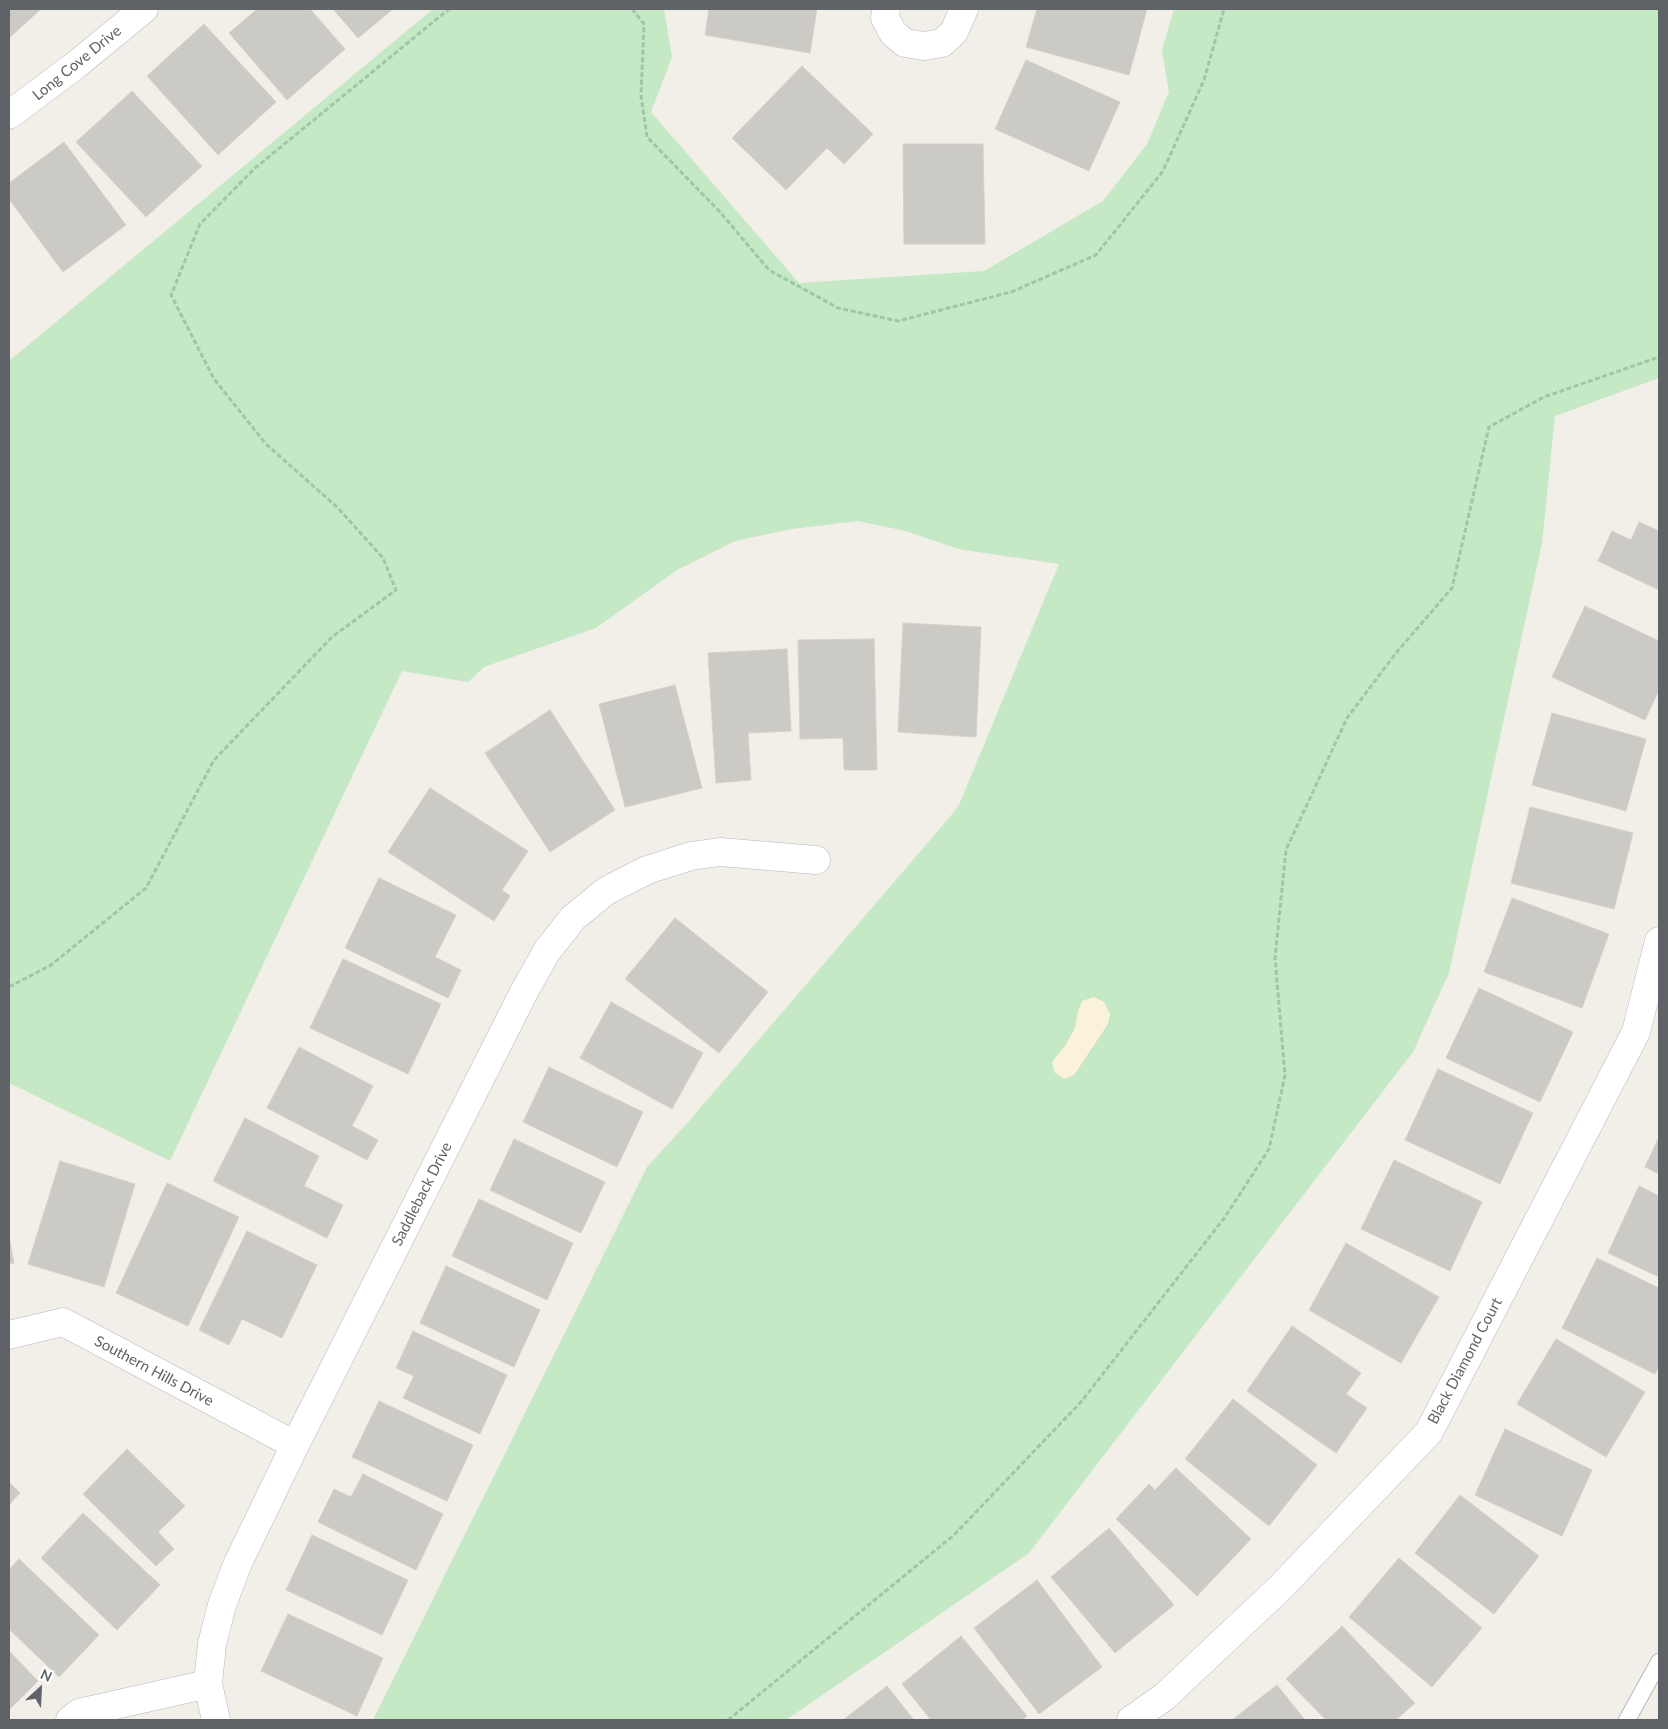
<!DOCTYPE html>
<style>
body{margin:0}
#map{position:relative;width:1668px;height:1729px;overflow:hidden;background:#f1efe8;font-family:Lato,sans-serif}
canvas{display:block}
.frame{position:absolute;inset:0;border:10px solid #5f6368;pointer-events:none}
.north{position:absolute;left:15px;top:1664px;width:50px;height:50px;-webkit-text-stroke:4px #fff;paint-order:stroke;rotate:25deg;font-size:14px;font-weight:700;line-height:20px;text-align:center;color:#5f6368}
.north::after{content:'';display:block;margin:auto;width:18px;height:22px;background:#5f6368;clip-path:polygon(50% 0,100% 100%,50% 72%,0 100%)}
</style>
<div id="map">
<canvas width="1668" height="1729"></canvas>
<div class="frame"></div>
<div class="north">N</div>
</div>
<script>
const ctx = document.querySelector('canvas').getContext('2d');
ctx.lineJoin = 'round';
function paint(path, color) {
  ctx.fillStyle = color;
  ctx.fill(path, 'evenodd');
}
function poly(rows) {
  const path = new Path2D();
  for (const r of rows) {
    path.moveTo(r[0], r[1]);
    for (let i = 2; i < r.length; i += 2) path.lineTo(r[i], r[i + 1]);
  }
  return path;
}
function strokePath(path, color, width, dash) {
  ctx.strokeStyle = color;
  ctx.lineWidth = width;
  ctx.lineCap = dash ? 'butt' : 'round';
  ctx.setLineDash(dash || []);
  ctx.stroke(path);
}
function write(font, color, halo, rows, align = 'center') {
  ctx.font = font + ' Lato,sans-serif';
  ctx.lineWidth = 4;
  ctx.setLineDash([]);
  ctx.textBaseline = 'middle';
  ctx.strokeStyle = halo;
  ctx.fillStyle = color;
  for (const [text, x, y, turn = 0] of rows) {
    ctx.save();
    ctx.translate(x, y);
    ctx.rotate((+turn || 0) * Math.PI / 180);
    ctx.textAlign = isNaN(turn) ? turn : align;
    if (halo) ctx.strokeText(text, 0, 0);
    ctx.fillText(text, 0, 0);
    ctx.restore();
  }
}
paint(poly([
 [433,9,664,9,672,57,651,112,799,283,984,271,1103,201,1147,144,1169,92,1162,50,1174,9,1659,9,1659,378,1555,416,1542,543,1449,973,1413,1052,1029,1553,786,1720,373,1720,647,1167,689,1121,949,818,959,805,1059,564,958,549,906,531,858,521,792,529,735,541,677,570,596,628,484,667,468,682,402,671,170,1161,9,1083,9,361]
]), '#c5e8c5');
paint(poly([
 [1094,997,1104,1002,1110,1014,1108,1024,1074,1075,1064,1079,1055,1073,1052,1062,1065,1046,1075,1028,1078,1011,1082,1001]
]), '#fbf3d9');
const building = poly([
 [9,9,41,9,9,38,9,9],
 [255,9,310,9,345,49,287,100,229,33,256,10,255,9],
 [333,9,393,9,358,38,333,9],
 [709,9,817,9,810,53,705,35,709,9],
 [1037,9,1147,9,1129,75,1026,47,1037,9],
 [204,24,276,102,218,155,147,76,204,24],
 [1026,60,1120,102,1089,171,995,129,1026,60],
 [802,66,873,134,844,164,827,148,786,190,732,138,802,66],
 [132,91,202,166,146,217,76,142,132,91],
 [64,142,126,225,63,272,9,199,9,183,64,142],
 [903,144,983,144,985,244,904,244,903,144],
 [1639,522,1659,531,1659,590,1598,561,1612,531,1631,540,1639,522],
 [1585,606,1659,641,1659,690,1645,720,1552,677,1585,606],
 [903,623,981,627,976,737,898,732,903,623],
 [874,639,877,770,844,770,843,738,800,739,798,640,874,639],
 [787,649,791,731,748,733,751,780,716,783,708,653,787,649],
 [675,685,702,788,625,807,599,704,675,685],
 [550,710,615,810,550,852,485,753,550,710],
 [1552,713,1646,739,1626,811,1532,785,1552,713],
 [430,788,528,851,502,890,510,896,494,921,388,852,430,788],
 [1530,807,1633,833,1614,909,1511,883,1530,807],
 [379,878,456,915,435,957,461,970,448,998,345,948,379,878],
 [1512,898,1609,934,1582,1008,1484,972,1512,898],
 [675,918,768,992,719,1053,625,979,675,918],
 [343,959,441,1004,408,1074,310,1028,343,959],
 [1479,988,1573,1032,1540,1102,1446,1058,1479,988],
 [611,1002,703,1053,672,1109,580,1058,611,1002],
 [299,1047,373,1086,352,1126,378,1140,367,1160,267,1108,299,1047],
 [549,1067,643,1112,617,1167,523,1122,549,1067],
 [1438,1069,1533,1113,1500,1184,1405,1140,1438,1069],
 [245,1118,319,1156,304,1186,343,1205,327,1238,213,1181,245,1118],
 [1659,1137,1659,1174,1645,1167,1659,1137],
 [514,1139,605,1182,581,1233,490,1190,514,1139],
 [1394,1160,1482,1202,1450,1271,1361,1229,1394,1160],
 [60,1161,135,1184,104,1287,28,1264,60,1161],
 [167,1183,239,1217,188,1326,116,1293,167,1183],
 [1639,1186,1659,1196,1659,1277,1608,1253,1639,1186],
 [479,1199,573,1243,547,1300,452,1256,479,1199],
 [247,1231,317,1265,282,1338,242,1319,229,1345,199,1330,247,1231],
 [9,1237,14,1263,9,1264,9,1237],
 [1346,1243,1439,1297,1401,1363,1309,1310,1346,1243],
 [1597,1258,1659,1288,1659,1366,1655,1374,1562,1328,1597,1258],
 [446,1266,540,1310,514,1367,420,1323,446,1266],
 [1292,1326,1361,1373,1346,1394,1367,1408,1336,1453,1247,1391,1292,1326],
 [413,1331,507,1375,480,1434,403,1398,414,1376,396,1368,413,1331],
 [1556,1339,1645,1392,1606,1457,1517,1404,1556,1339],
 [1233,1399,1317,1465,1269,1526,1185,1459,1233,1399],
 [379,1401,473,1445,447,1501,352,1457,379,1401],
 [1505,1429,1592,1470,1562,1536,1475,1495,1505,1429],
 [127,1449,185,1506,158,1532,174,1549,156,1566,83,1494,127,1449],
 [1176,1468,1251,1539,1197,1596,1116,1519,1149,1484,1155,1490,1176,1468],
 [363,1474,443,1514,416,1570,318,1522,334,1489,351,1497,363,1474],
 [9,1482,20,1493,9,1505,9,1482],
 [1460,1495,1539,1556,1494,1614,1415,1553,1460,1495],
 [83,1513,160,1585,117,1630,41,1558,83,1513],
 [1109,1528,1174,1605,1115,1653,1051,1577,1109,1528],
 [312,1535,408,1580,382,1635,286,1590,312,1535],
 [1399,1558,1482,1628,1432,1687,1349,1617,1399,1558],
 [19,1559,99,1635,59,1677,9,1629,9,1570,19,1559],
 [1037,1580,1102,1667,1039,1714,974,1628,1037,1580],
 [288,1614,383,1658,357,1716,261,1671,288,1614],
 [1342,1626,1415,1703,1396,1720,1326,1720,1286,1679,1342,1626],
 [961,1636,1027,1716,1022,1720,931,1720,902,1684,961,1636],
 [9,1651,38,1681,9,1710,9,1651],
 [1277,1685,1305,1720,1232,1720,1277,1685],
 [887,1686,914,1720,843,1720,887,1686]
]);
paint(building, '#cccac5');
strokePath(building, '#d6d1c6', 1);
const service = poly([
 [1627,1720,1659,1662]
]);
const minor = poly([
 [886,9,885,18,893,33,905,43,924,46,942,43,954,32,964,9],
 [9,115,77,64,144,9],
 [9,1335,63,1322,295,1445],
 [70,1720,79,1713,208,1684],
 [216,1720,208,1684,212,1644,222,1605,237,1565,295,1445,524,992,547,951,573,918,606,891,647,870,691,856,720,852,816,860],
 [1131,1720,1164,1697,1280,1588,1429,1432,1636,1032,1659,941]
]);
strokePath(service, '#b5b8bc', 18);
strokePath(minor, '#b5b8bc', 29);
strokePath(poly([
 [632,9,644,24,641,96,647,137,720,212,769,270,838,308,898,321,1011,292,1096,255,1163,171,1204,80,1224,9],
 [9,987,51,965,146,888,214,760,332,637,396,590,383,558,338,508,266,444,214,379,171,295,200,224,254,169,449,9],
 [728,1720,954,1535,1081,1402,1225,1217,1269,1149,1285,1075,1275,958,1286,850,1347,718,1396,653,1452,588,1489,427,1544,397,1659,357]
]), '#9cc7a9', 3, [5, 2.5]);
strokePath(service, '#fff', 16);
strokePath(minor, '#fff', 28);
write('15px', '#5f6368', '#fff', [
 ["Long Cove Drive",77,63,-39],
 ["Saddleback Drive",422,1194,-63],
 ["Black Diamond Court",1465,1361,-62],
 ["Southern Hills Drive",154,1371,28]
]);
</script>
